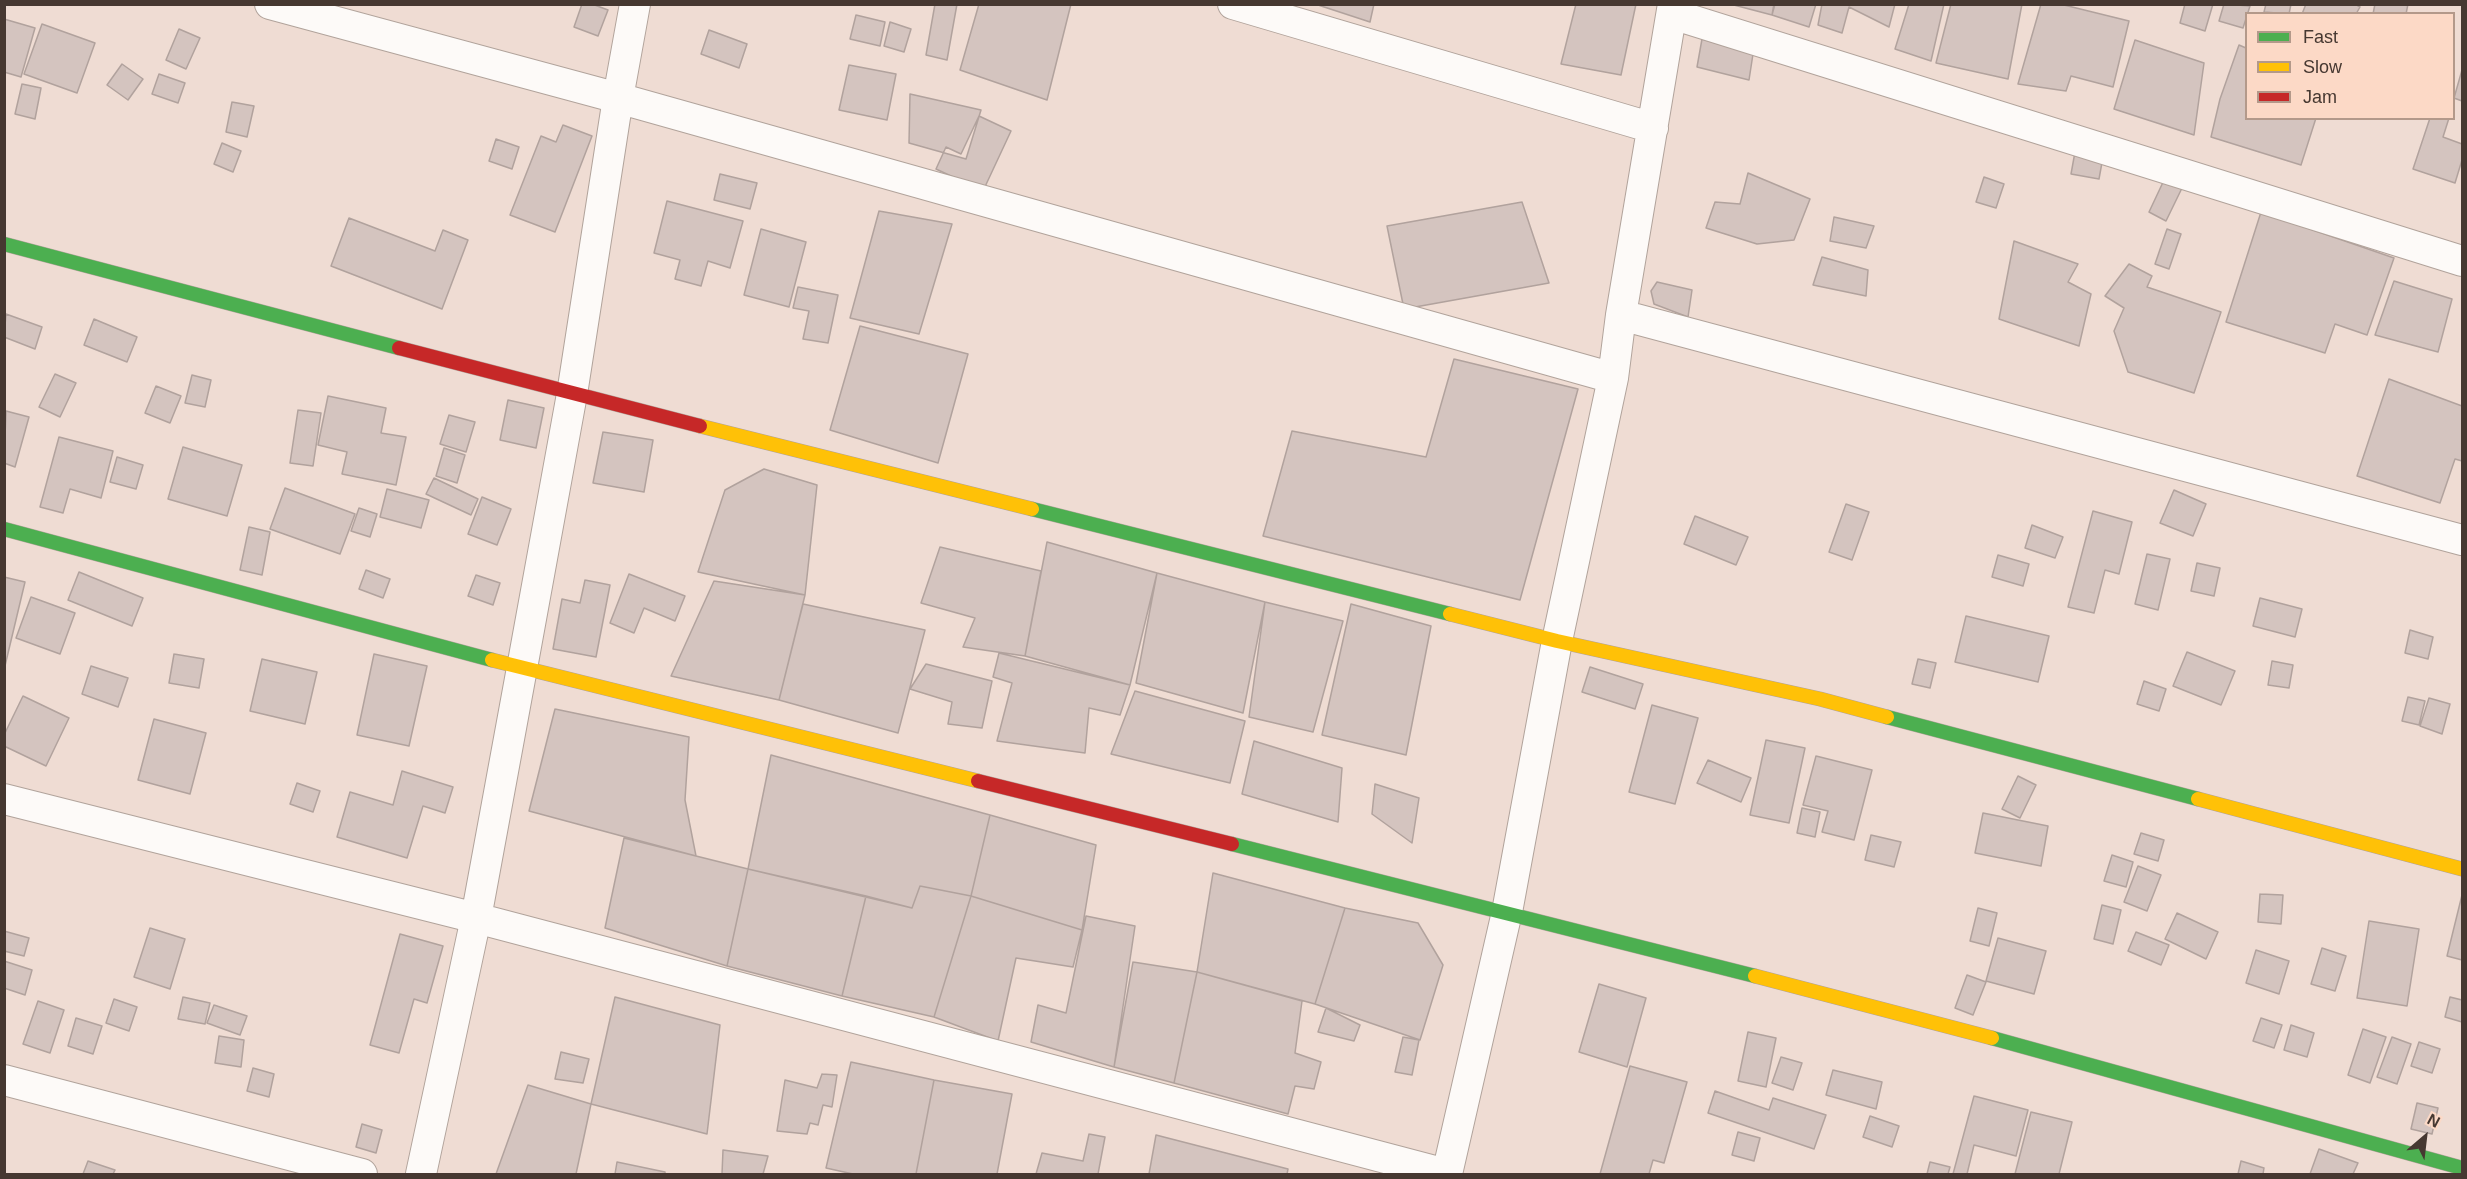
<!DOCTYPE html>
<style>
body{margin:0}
#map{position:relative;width:2467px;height:1179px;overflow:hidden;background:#efdcd3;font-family:Helvetica,sans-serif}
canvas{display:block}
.frame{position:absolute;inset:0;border:6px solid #463831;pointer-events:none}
.legend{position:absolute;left:2245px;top:12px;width:210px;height:108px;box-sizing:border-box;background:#fcd9c6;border:2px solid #b3998a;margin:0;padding:8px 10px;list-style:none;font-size:18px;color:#463831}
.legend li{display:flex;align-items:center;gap:12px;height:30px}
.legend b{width:30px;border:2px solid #b3998a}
.north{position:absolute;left:2395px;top:1107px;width:60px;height:60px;-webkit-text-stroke:4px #fcd9c6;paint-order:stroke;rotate:28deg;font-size:16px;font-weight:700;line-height:24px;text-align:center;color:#463831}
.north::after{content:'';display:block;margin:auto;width:21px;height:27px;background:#463831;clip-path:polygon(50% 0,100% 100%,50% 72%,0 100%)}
</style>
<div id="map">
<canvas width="2467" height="1179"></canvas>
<div class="frame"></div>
<ul class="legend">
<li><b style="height:8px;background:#4caf50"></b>Fast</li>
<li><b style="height:8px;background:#ffc107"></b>Slow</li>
<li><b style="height:8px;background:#c62828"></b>Jam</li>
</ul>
<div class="north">N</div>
</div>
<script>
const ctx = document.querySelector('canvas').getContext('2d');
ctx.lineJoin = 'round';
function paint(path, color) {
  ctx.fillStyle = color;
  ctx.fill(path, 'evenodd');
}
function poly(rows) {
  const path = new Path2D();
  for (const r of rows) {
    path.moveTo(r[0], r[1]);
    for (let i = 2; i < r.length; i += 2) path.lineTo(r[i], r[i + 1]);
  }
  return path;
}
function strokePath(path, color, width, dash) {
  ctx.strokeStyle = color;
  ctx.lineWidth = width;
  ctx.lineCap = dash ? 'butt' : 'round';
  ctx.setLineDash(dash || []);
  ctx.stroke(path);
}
const building = poly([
 [582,4,592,4,608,10,598,36,574,27,582,4],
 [935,4,957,4,947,60,926,55,935,4],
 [979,4,1071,4,1047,100,960,70,979,4],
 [1315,4,1374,4,1370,22,1315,4],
 [1576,4,1636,4,1621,75,1561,64,1576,4],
 [1730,4,1774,4,1772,15,1730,4],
 [1775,4,1816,4,1809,27,1772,15,1775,4],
 [1822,4,1895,4,1889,27,1849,7,1842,33,1818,25,1822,4],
 [1909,4,1944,4,1931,61,1895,49,1909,4],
 [1951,4,2022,4,2008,79,1936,63,1951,4],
 [2041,4,2060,4,2129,21,2113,87,2071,76,2066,91,2018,84,2041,4],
 [2185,4,2213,4,2205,31,2180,23,2185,4],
 [2224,4,2250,6,2243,28,2219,21,2224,4],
 [2266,4,2291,4,2289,14,2264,12,2266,4],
 [2306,4,2355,4,2360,7,2356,14,2302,14,2306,4],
 [2375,4,2408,4,2406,14,2373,14,2375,4],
 [856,15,885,22,880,46,850,39,856,15],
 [4,19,35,28,21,77,4,72,4,19],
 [890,22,911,29,904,52,884,46,890,22],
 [42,24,95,43,77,93,24,74,42,24],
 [179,29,200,38,186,69,166,60,179,29],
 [709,30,747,44,739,68,701,54,709,30],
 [1702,39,1753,54,1749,80,1697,67,1702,39],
 [2135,40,2204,63,2194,135,2114,109,2135,40],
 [2239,45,2246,48,2246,118,2316,118,2301,165,2211,137,2220,99,2239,45],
 [122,64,143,79,128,100,107,85,122,64],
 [849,65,896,74,887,120,839,110,849,65],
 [2462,70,2462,101,2454,98,2462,70],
 [159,74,185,83,178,103,152,94,159,74],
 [22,84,41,88,35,119,15,114,22,84],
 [910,94,981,110,966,159,909,143,910,94],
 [232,102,254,106,247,137,226,132,232,102],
 [979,116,1011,131,983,191,936,169,946,147,961,154,979,116],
 [2430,118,2449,118,2443,137,2462,144,2462,160,2455,183,2413,169,2430,118],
 [563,125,592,136,555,232,510,215,541,136,556,142,563,125],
 [496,139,519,147,512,169,489,161,496,139],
 [222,143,241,151,233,172,214,164,222,143],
 [2075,152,2103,157,2099,179,2071,174,2075,152],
 [1748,173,1810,199,1794,240,1757,244,1706,228,1715,202,1740,204,1748,173],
 [720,174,757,183,750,209,714,200,720,174],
 [1984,177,2004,184,1996,208,1976,202,1984,177],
 [2165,178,2183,186,2166,221,2149,212,2165,178],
 [667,201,743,221,730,268,708,261,701,286,675,279,680,260,654,253,667,201],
 [1522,202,1549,283,1404,309,1387,226,1522,202],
 [879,211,952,224,919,334,850,318,879,211],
 [2261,212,2394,258,2367,335,2335,324,2325,353,2226,322,2261,212],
 [1834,217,1874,226,1866,248,1830,241,1834,217],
 [349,218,435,251,443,230,468,240,442,309,331,266,349,218],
 [761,229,806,242,789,307,744,295,761,229],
 [2167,229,2181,234,2169,269,2155,264,2167,229],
 [2014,241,2078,264,2068,282,2091,294,2079,346,1999,319,2014,241],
 [1822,257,1868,270,1866,296,1813,285,1822,257],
 [2129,264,2152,276,2147,287,2221,312,2194,393,2128,372,2114,331,2124,308,2105,296,2129,264],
 [2394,281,2452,299,2438,352,2375,335,2394,281],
 [1657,282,1692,290,1688,317,1654,304,1651,291,1657,282],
 [798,287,838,295,828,343,803,339,809,311,793,308,798,287],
 [6,314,42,327,35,349,4,337,6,314],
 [94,319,137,337,127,362,84,345,94,319],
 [860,326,968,354,938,463,830,430,860,326],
 [1454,359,1578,389,1520,600,1263,536,1292,431,1426,457,1454,359],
 [55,374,76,383,60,417,39,407,55,374],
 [192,375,211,380,205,407,185,403,192,375],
 [2389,379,2462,406,2462,461,2455,459,2440,503,2357,476,2389,379],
 [156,386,181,396,170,423,145,413,156,386],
 [328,396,386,408,381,433,406,437,396,485,342,474,347,452,318,445,328,396],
 [508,400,544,408,536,448,500,440,508,400],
 [298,410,321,413,313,466,290,463,298,410],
 [6,411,29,417,15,467,4,463,6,411],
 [449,415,475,422,466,452,440,444,449,415],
 [603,432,653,440,644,492,593,483,603,432],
 [59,437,113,451,101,498,70,489,63,513,40,507,59,437],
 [183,447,242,465,227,516,168,499,183,447],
 [444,448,465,455,457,483,436,476,444,448],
 [117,457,143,465,136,489,110,482,117,457],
 [764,469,817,485,805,595,698,572,725,490,764,469],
 [434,478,478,499,471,515,426,494,434,478],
 [285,488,355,514,340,554,270,529,285,488],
 [387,489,429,500,421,528,380,517,387,489],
 [2174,490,2206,504,2193,536,2160,523,2174,490],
 [482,497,511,509,497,545,468,534,482,497],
 [1846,504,1869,512,1852,560,1829,552,1846,504],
 [359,508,377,514,370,537,351,531,359,508],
 [2093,511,2132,522,2119,574,2105,570,2094,613,2068,607,2093,511],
 [1695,516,1748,537,1736,565,1684,544,1695,516],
 [2032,525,2063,537,2055,558,2025,548,2032,525],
 [249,527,270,532,262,575,240,570,249,527],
 [1047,542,1157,573,1130,685,1025,656,1047,542],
 [940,547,1041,571,1025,656,963,647,975,618,921,603,940,547],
 [2147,554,2170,559,2158,610,2135,604,2147,554],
 [1998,555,2029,564,2023,586,1992,577,1998,555],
 [2197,563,2220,568,2214,596,2191,591,2197,563],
 [366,570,390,579,383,598,359,589,366,570],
 [79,572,143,598,132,626,68,600,79,572],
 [1157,573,1265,602,1243,713,1136,683,1157,573],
 [629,574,685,596,675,621,644,608,634,633,610,623,629,574],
 [476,575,500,583,493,605,468,596,476,575],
 [4,577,25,582,4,670,4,577],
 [585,580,610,585,596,657,553,649,562,599,580,603,585,580],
 [714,581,805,595,779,700,671,676,714,581],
 [31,597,75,613,60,654,16,638,31,597],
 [2260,598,2302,609,2295,637,2253,626,2260,598],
 [1265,602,1343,621,1313,732,1249,717,1265,602],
 [803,604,925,630,898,733,779,700,803,604],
 [1351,604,1431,626,1406,755,1322,735,1351,604],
 [1966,616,2049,636,2038,682,1955,662,1966,616],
 [2410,630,2433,637,2428,659,2405,653,2410,630],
 [2187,652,2235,671,2221,705,2173,686,2187,652],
 [999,653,1130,685,1120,715,1089,708,1085,753,997,741,1012,683,993,677,999,653],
 [174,654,204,659,199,688,169,683,174,654],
 [374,654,427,666,409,746,357,735,374,654],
 [262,659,317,672,305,724,250,711,262,659],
 [1918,659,1936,663,1930,688,1912,684,1918,659],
 [2272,661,2293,665,2289,688,2268,685,2272,661],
 [926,664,992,681,982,728,948,724,952,702,910,689,926,664],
 [91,666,128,678,118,707,82,694,91,666],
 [1590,667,1643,684,1635,709,1582,692,1590,667],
 [2144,681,2166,689,2159,711,2137,704,2144,681],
 [1135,691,1245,721,1230,783,1111,754,1135,691],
 [23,696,69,718,46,766,4,746,4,735,23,696],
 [2408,697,2425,701,2419,725,2402,721,2408,697],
 [2429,698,2450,704,2442,734,2420,726,2429,698],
 [1652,705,1698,718,1675,804,1629,792,1652,705],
 [555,709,689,737,685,800,696,856,529,811,555,709],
 [154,719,206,733,190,794,138,780,154,719],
 [1766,740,1805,748,1789,823,1750,815,1766,740],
 [1254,741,1342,768,1338,822,1242,794,1254,741],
 [771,755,990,815,971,896,920,886,912,908,748,869,771,755],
 [1816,756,1872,770,1854,840,1822,832,1828,811,1803,805,1816,756],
 [1708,760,1751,778,1741,802,1697,783,1708,760],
 [402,771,453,787,445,813,423,806,407,858,337,837,350,792,393,805,402,771],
 [2018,776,2036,785,2020,818,2002,809,2018,776],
 [297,783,320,791,313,812,290,804,297,783],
 [1375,784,1419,798,1412,843,1372,814,1375,784],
 [1802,808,1820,812,1815,837,1797,833,1802,808],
 [1983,813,2048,826,2041,866,1975,853,1983,813],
 [990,815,1096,845,1082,930,971,896,990,815],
 [2141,833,2164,840,2158,861,2134,854,2141,833],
 [1871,835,1901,842,1894,867,1865,860,1871,835],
 [624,838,748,869,727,966,605,928,624,838],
 [2112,855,2133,862,2126,887,2104,881,2112,855],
 [2138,866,2161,875,2147,911,2124,902,2138,866],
 [748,869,866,896,842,996,727,966,748,869],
 [1213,873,1345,908,1315,1004,1197,972,1213,873],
 [920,886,971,896,934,1017,842,996,866,896,912,908,920,886],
 [2260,894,2283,895,2281,924,2258,922,2260,894],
 [2462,895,2462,960,2447,956,2462,895],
 [971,896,1082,930,1073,967,1016,958,998,1041,934,1017,971,896],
 [2102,905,2121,910,2113,944,2094,939,2102,905],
 [1345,908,1418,923,1443,965,1420,1040,1315,1004,1345,908],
 [1978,908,1997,913,1989,946,1970,941,1978,908],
 [2177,913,2218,932,2206,959,2165,939,2177,913],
 [1086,916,1135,926,1114,1067,1031,1042,1038,1005,1066,1013,1086,916],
 [2369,921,2419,929,2407,1006,2357,998,2369,921],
 [150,928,185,939,170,989,134,977,150,928],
 [4,931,29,938,24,956,4,951,4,931],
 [2136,932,2169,945,2161,965,2128,951,2136,932],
 [400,934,443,946,427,1003,414,999,399,1053,370,1045,400,934],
 [1998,938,2046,951,2034,994,1986,981,1998,938],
 [2322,948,2346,956,2335,991,2311,984,2322,948],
 [2256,950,2289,961,2279,994,2246,983,2256,950],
 [4,961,32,970,25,995,4,988,4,961],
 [1133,962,1197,972,1174,1083,1114,1067,1133,962],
 [1197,972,1302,1001,1295,1053,1321,1062,1314,1089,1295,1086,1288,1114,1174,1083,1197,972],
 [1967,975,1986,982,1973,1015,1955,1008,1967,975],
 [1599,984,1646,998,1627,1067,1579,1052,1599,984],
 [183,997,210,1003,205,1024,178,1019,183,997],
 [615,997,720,1025,707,1134,591,1104,615,997],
 [2450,997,2462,1000,2462,1022,2445,1017,2450,997],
 [114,999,137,1007,129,1031,106,1023,114,999],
 [38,1001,64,1010,50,1053,23,1044,38,1001],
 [214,1005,247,1016,240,1035,207,1023,214,1005],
 [1326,1008,1360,1025,1354,1041,1318,1032,1326,1008],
 [76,1018,102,1026,93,1054,68,1046,76,1018],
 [2261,1018,2282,1025,2274,1048,2253,1041,2261,1018],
 [2291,1025,2314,1033,2307,1057,2284,1050,2291,1025],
 [2363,1029,2386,1037,2370,1083,2348,1075,2363,1029],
 [1748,1032,1776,1038,1766,1087,1738,1081,1748,1032],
 [219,1036,244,1040,241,1067,215,1063,219,1036],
 [1403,1037,1419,1040,1412,1075,1395,1072,1403,1037],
 [2392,1037,2411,1044,2397,1084,2377,1077,2392,1037],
 [2419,1042,2440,1049,2432,1073,2411,1066,2419,1042],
 [561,1052,589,1059,583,1083,555,1079,561,1052],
 [1781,1057,1802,1063,1793,1090,1772,1083,1781,1057],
 [851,1062,934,1080,916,1174,853,1174,826,1168,851,1062],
 [1630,1066,1687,1082,1664,1163,1653,1160,1649,1174,1600,1174,1630,1066],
 [253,1068,274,1074,269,1097,247,1091,253,1068],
 [1833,1070,1882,1082,1876,1109,1826,1095,1833,1070],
 [822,1074,837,1075,832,1107,823,1105,818,1125,810,1123,807,1134,777,1131,785,1080,817,1088,822,1074],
 [934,1080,1012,1094,997,1174,916,1174,934,1080],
 [528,1085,591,1104,576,1174,496,1174,528,1085],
 [1715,1091,1769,1110,1773,1098,1826,1115,1814,1149,1708,1113,1715,1091],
 [1974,1096,2028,1110,2016,1156,1974,1145,1967,1174,1953,1174,1974,1096],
 [2417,1103,2438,1108,2432,1134,2411,1129,2417,1103],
 [2031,1112,2072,1122,2059,1174,2015,1174,2031,1112],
 [1870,1116,1899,1126,1892,1147,1863,1137,1870,1116],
 [362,1124,382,1130,376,1153,356,1147,362,1124],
 [1738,1132,1760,1138,1754,1161,1732,1155,1738,1132],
 [1089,1134,1105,1137,1098,1174,1036,1174,1042,1153,1083,1161,1089,1134],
 [1156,1135,1288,1169,1287,1174,1149,1174,1156,1135],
 [2319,1149,2358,1163,2353,1174,2310,1174,2319,1149],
 [723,1150,768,1156,763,1174,722,1174,723,1150],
 [88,1161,115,1170,113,1174,83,1174,88,1161],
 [2241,1161,2264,1168,2263,1174,2238,1174,2241,1161],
 [617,1162,665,1172,665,1174,615,1174,617,1162],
 [1930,1162,1950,1167,1948,1174,1927,1174,1930,1162]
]);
paint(building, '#d4c4bf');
strokePath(building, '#b1a29d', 1.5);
const street = poly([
 [270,4,618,98,1613,378],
 [1233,4,1653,128],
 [1672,14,2462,261],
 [1621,315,2462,540],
 [4,799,476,918,1446,1174],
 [4,1080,362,1174],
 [421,1174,476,918,522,668,572,394,618,98,635,4],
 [1447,1174,1507,912,1557,641,1613,378,1621,315,1673,4]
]);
const fast = poly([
 [4,244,399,348],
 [1032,509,1450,614],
 [4,529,492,660],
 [1887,717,2198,799],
 [1232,844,1755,976],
 [1992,1038,2462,1168]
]);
const slow = poly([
 [700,426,1032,509],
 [1450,614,1557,641,1820,699,1887,717],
 [492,660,978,781],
 [2198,799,2462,869],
 [1755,976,1992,1038]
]);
const jam = poly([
 [399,348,700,426],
 [978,781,1232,844]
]);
strokePath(street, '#b1a39b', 32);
strokePath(fast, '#b1a39b', 15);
strokePath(slow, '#b1a39b', 15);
strokePath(jam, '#b1a39b', 15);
strokePath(street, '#fdfaf8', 30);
strokePath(fast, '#4caf50', 14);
strokePath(slow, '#ffc107', 14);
strokePath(jam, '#c62828', 14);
</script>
